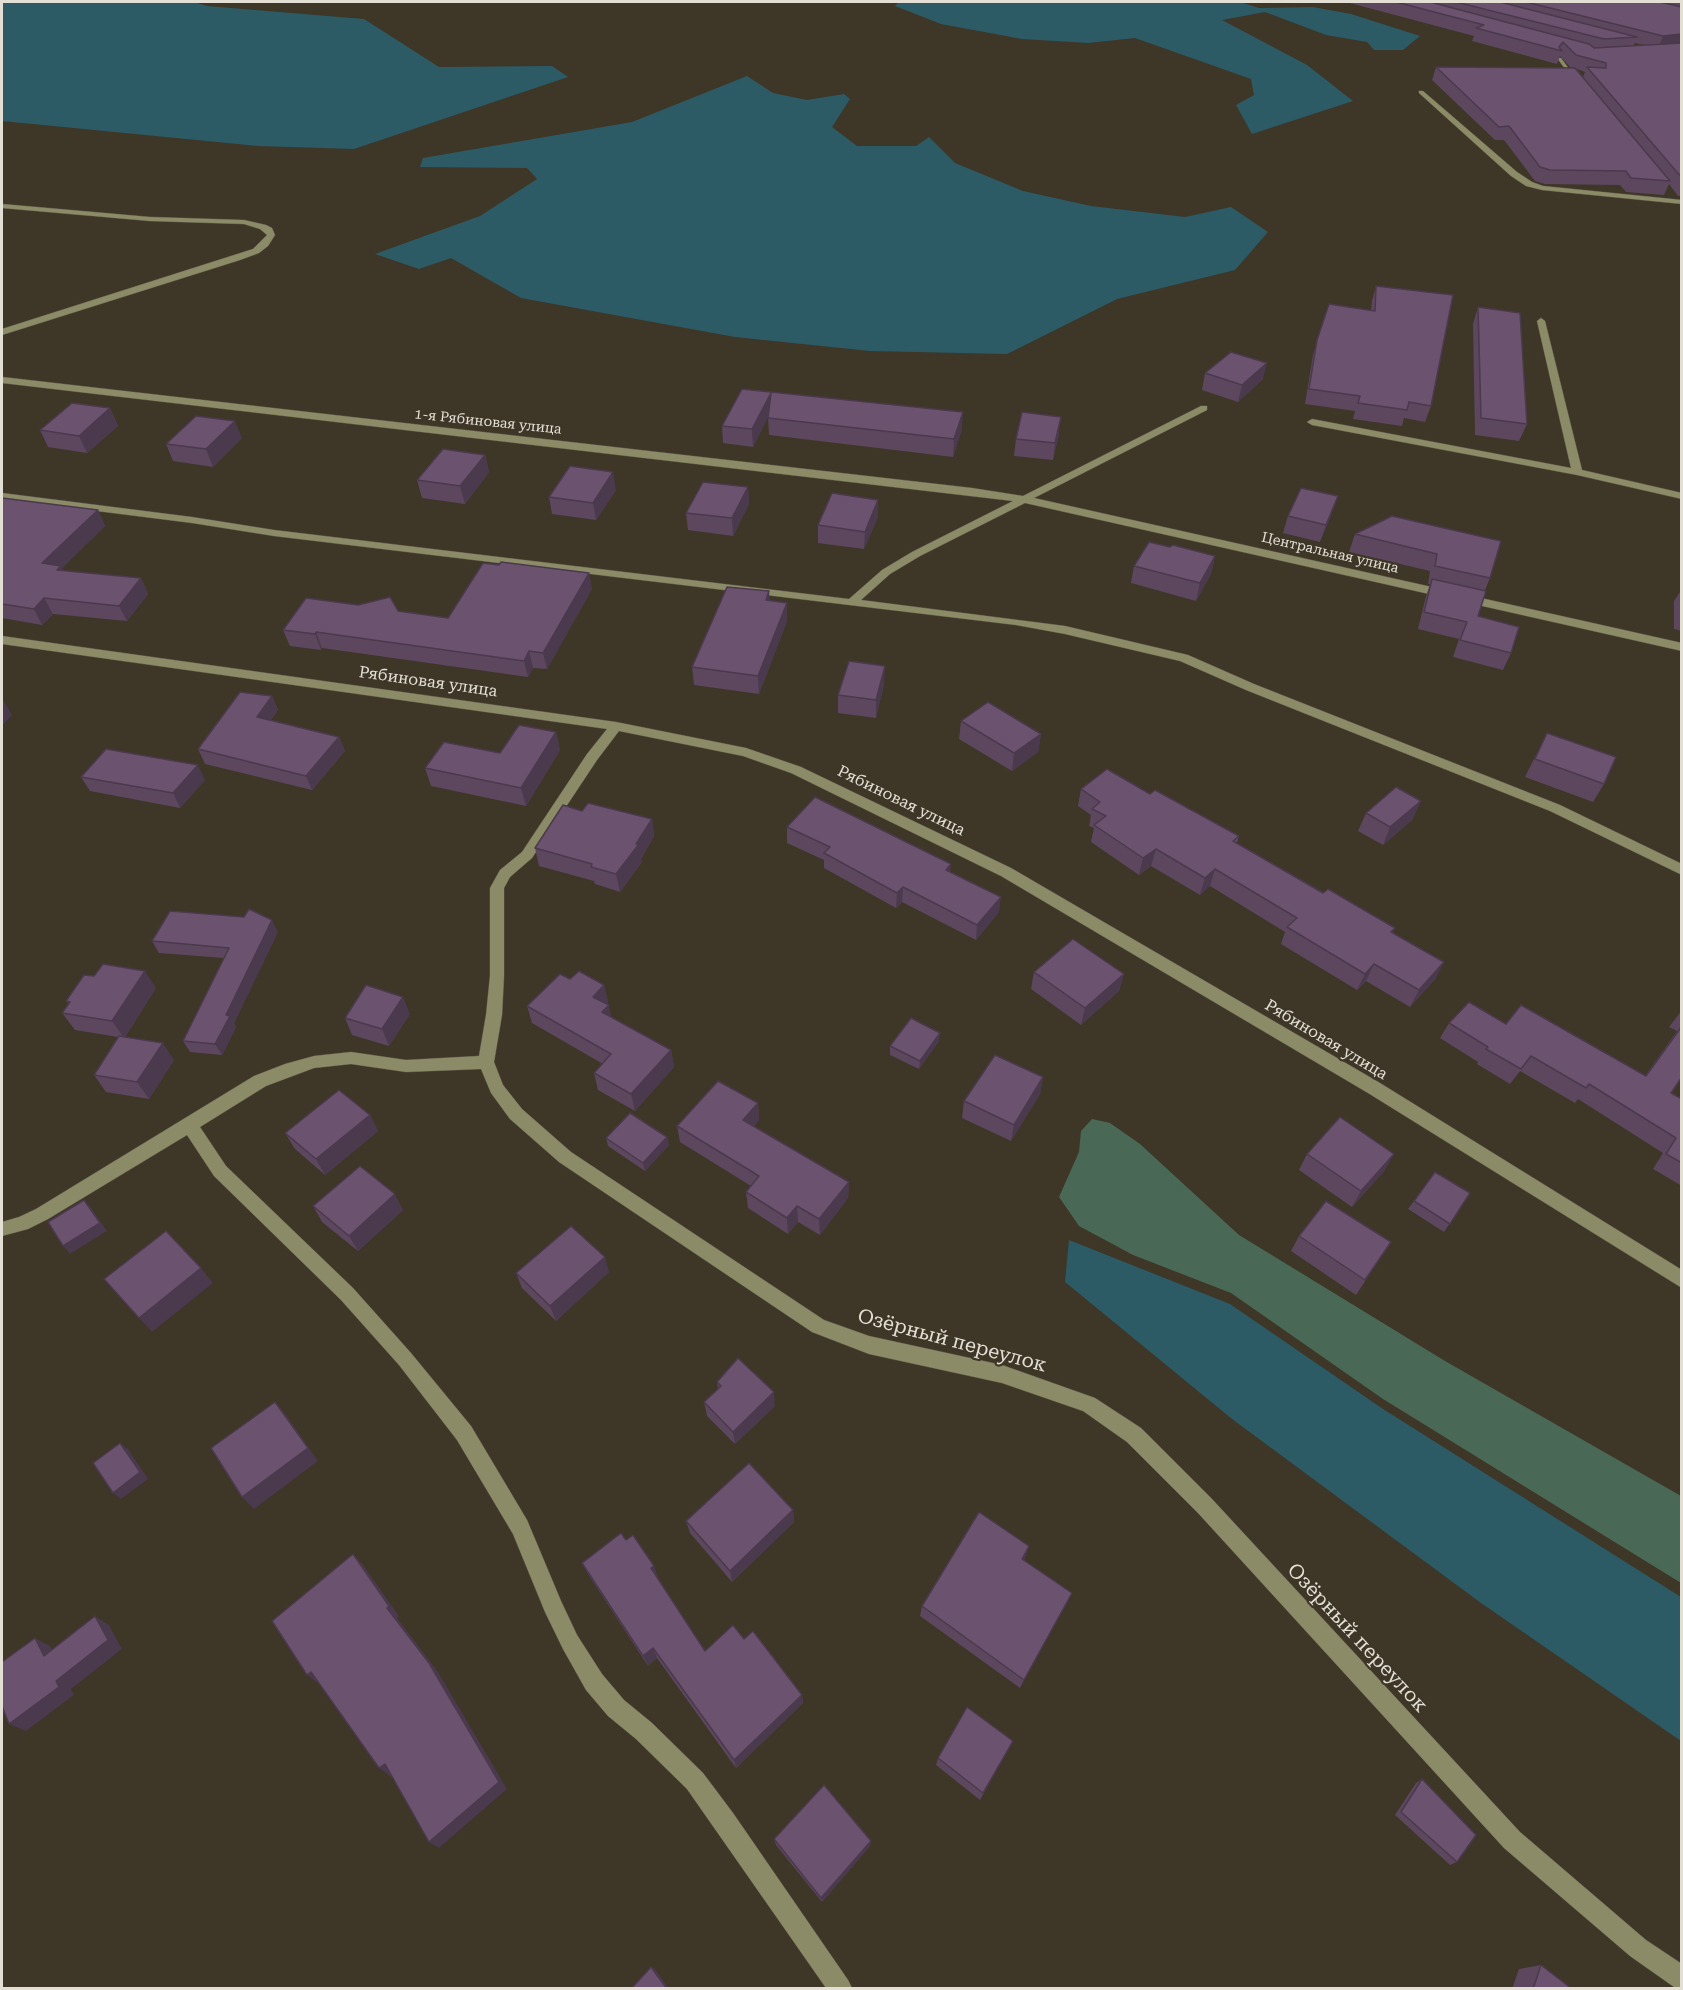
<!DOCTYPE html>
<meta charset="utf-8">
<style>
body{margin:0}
#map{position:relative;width:1683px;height:1990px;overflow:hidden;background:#3e3627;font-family:"Roboto Serif",serif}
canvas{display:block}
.frame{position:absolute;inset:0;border:3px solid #e4dfd5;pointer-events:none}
</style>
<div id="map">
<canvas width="1683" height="1990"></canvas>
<div class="frame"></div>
</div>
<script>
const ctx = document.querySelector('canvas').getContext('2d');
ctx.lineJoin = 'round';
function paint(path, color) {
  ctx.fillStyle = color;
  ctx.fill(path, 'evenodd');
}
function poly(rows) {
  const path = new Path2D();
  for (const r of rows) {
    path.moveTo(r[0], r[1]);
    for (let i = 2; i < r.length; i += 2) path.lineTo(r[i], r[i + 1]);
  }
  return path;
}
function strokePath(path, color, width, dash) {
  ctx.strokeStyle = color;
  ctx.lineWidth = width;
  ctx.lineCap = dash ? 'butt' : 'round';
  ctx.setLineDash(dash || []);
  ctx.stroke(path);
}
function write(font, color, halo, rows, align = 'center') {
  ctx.font = font + ' "Roboto Serif",serif';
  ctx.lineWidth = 4.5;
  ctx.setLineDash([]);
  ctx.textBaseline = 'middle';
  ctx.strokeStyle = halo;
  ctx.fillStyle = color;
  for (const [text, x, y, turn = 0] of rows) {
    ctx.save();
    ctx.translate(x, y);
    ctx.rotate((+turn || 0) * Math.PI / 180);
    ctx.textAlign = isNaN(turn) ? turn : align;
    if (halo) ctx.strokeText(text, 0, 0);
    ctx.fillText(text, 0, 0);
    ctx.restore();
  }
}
paint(poly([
 [1092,1119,1110,1123,1140,1144,1239,1235,1445,1361,1681,1496,1681,1583,1383,1399,1231,1293,1133,1255,1079,1226,1059,1197,1079,1152,1081,1131]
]), '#496956');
paint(poly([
 [2,2,194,2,207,6,364,19,439,67,552,66,568,77,354,149,258,146,2,121],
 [899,2,1240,2,1259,8,1313,7,1351,14,1420,36,1403,50,1374,50,1367,42,1326,35,1265,12,1222,20,1307,65,1353,101,1252,134,1236,105,1254,95,1251,79,1135,38,1088,43,1022,39,941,24,895,6],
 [747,76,773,93,807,100,844,94,850,99,832,127,857,146,916,146,929,137,955,163,1023,191,1091,206,1185,217,1231,207,1268,232,1235,270,1117,299,1007,354,870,351,735,337,521,298,451,258,419,269,375,254,480,216,537,179,527,168,420,167,423,158,632,122],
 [1069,1240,1230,1304,1383,1409,1681,1597,1681,1741,1481,1603,1232,1419,1065,1282]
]), '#2c5b66');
const minor = poly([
 [1557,58,1561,58,1581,85,1577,85,1557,58],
 [1419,91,1423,91,1517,172,1532,182,1543,186,1682,200,1682,204,1542,190,1526,186,1511,176,1419,93,1419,91],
 [2,204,150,217,244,220,266,225,272,228,275,235,268,246,259,253,240,260,2,335,2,329,253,249,267,235,260,229,244,224,150,221,2,208,2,204],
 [1541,318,1545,321,1582,470,1682,493,1682,499,1577,475,1312,425,1307,422,1312,419,1571,468,1537,321,1541,318],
 [2,377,972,488,1023,496,1201,406,1207,406,1207,410,1034,498,1682,643,1682,651,1025,503,920,556,890,574,861,600,1065,626,1188,655,1254,684,1560,805,1682,864,1682,875,1550,811,1246,690,1180,661,1065,634,1016,625,274,536,192,523,2,499,2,493,192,517,274,530,849,599,882,570,912,552,1013,501,2,383,2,377],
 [2,636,616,722,746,748,801,767,1011,868,1380,1083,1682,1270,1682,1288,1368,1093,1001,876,791,773,743,756,619,731,597,760,532,858,510,877,504,888,504,976,502,1015,494,1062,503,1085,522,1109,571,1152,824,1320,869,1336,1002,1365,1095,1398,1141,1428,1212,1499,1520,1832,1646,1940,1682,1964,1682,1988,1674,1987,1630,1956,1504,1848,1198,1513,1127,1442,1083,1411,1002,1383,869,1354,812,1332,559,1162,510,1119,491,1093,481,1069,406,1072,351,1064,314,1068,266,1086,200,1127,226,1166,353,1288,411,1353,471,1426,527,1520,561,1601,577,1635,602,1674,624,1700,652,1723,703,1773,733,1813,848,1980,852,1988,826,1988,687,1789,636,1739,608,1716,586,1690,563,1649,545,1612,513,1534,457,1440,399,1365,341,1300,214,1176,187,1135,48,1219,28,1229,2,1236,2,1222,19,1217,36,1209,254,1076,285,1064,314,1056,351,1052,406,1060,479,1056,486,1015,490,976,490,888,500,870,522,852,587,754,607,729,2,644,2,636]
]);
strokePath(minor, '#5c5446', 1);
paint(minor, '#8b8b67');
paint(poly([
 [1346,2,1682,2,1682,196,1678,196,1669,184,1664,195,1626,192,1620,185,1545,184,1535,181,1504,140,1495,140,1432,80,1436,67,1571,68,1560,56,1557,64,1472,41,1474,36],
 [1635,43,1644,45,1633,46],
 [1577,69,1585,72,1583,77],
 [1376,286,1431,406,1425,422,1404,418,1402,426,1353,419,1355,411,1305,404,1313,355,1317,340,1371,311,1372,301],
 [1478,307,1527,424,1519,441,1475,435,1473,324],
 [1205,373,1263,379,1238,402,1202,390],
 [742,389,962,429,953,457,769,435,768,417,753,447,723,443,722,426],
 [110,408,118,426,87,453,48,447,40,430],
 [1059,434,1053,460,1014,456,1016,439],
 [242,438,213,467,173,461,166,444],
 [485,455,489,472,465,504,422,498,417,480],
 [748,487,749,504,733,536,688,530,686,513],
 [616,490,596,520,552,514,549,497],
 [2,498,98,510,105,526,62,568,63,571,141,578,148,594,127,621,53,614,42,625,2,618],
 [1332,513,1320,542,1283,533,1288,516],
 [1392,516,1490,578,1485,590,1478,616,1511,653,1503,670,1453,657,1459,639,1418,629,1426,596,1430,584,1428,584,1430,571,1349,552,1355,534],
 [878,517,864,549,818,543,818,525],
 [1170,547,1215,556,1211,574,1196,601,1131,583,1134,566],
 [592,589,547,669,533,668,528,677,322,648,321,650,290,646,283,630,398,611,448,618],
 [1682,589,1682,631,1674,629,1674,601],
 [769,601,787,621,759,694,694,685,692,667],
 [884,684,876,718,838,713,838,695],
 [272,696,278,710,271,720,339,737,345,751,312,790,205,764,198,749],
 [961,721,1041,734,1038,752,1012,771,959,739],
 [556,732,560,750,526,806,431,786,425,768,500,753],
 [1547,733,1604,784,1593,802,1525,777],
 [81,777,205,780,180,808,90,791],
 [1081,789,1150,794,1239,836,1237,843,1393,932,1436,978,1410,1007,1366,981,1357,990,1281,944,1285,932,1210,886,1200,895,1151,866,1139,875,1091,842,1094,828,1089,826,1091,815,1078,806],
 [582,811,652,819,654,836,641,859,642,862,620,892,595,884,594,881,539,866,535,848],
 [1366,813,1413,819,1383,845,1358,831],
 [787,827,950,872,999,912,976,940,902,902,896,908,824,868,824,860,787,843],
 [278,932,234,1023,236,1027,222,1055,190,1052,183,1041,224,958,159,953,152,941],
 [1034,972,1124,974,1119,991,1081,1025,1031,989],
 [570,979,604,985,608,1002,606,1004,611,1018,671,1050,674,1067,635,1111,598,1090,594,1073,603,1064,532,1023,527,1006],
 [156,988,125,1037,174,1060,149,1099,106,1092,94,1075,118,1037,75,1030,62,1013,69,1004,66,1001],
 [1682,1010,1682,1077,1671,1093,1682,1099,1682,1186,1653,1169,1663,1153,1578,1099,1575,1103,1520,1071,1510,1084,1477,1064,1478,1062,1440,1038,1449,1023,1506,1024,1645,1076,1677,1031,1669,1027],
 [410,1014,389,1046,352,1035,345,1018],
 [939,1041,919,1069,890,1055,890,1046],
 [1043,1077,1040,1094,1011,1141,962,1118,964,1101],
 [758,1103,759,1120,754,1126,849,1182,848,1198,820,1235,798,1222,788,1234,748,1208,746,1192,751,1186,680,1142,677,1126],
 [370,1115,378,1131,325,1175,295,1149,285,1133],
 [667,1137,669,1145,645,1171,608,1146,606,1138],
 [1307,1154,1385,1170,1352,1207,1299,1170],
 [1470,1193,1444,1232,1408,1209,1414,1201],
 [313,1206,403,1210,358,1251,322,1222],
 [1299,1236,1381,1257,1356,1295,1291,1251],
 [609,1272,556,1321,522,1288,516,1273],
 [717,1382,775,1406,735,1444,707,1416,704,1402,718,1389],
 [793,1510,794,1522,732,1582,690,1533,686,1521],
 [626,1540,658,1577,657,1577,705,1651,744,1639,802,1695,803,1703,736,1768,657,1658,648,1666,588,1574,582,1563],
 [1029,1546,1024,1560,1067,1603,1020,1688,920,1616,922,1606],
 [1013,1741,980,1800,936,1765,938,1758],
 [1422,1779,1457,1862,1450,1865,1395,1815,1416,1783],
 [774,1839,871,1841,870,1846,822,1902,776,1845],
 [1541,1965,1572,1989,1512,1989,1519,1969]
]), '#5c475f');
paint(poly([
 [1682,34,1682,47,1658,49,1663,36],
 [1267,363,1263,379,1238,402,1242,385],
 [771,393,772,410,753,447,752,429],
 [110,408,118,426,87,453,79,436],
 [963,412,962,429,953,457,954,439],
 [1061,417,1059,434,1053,460,1055,443],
 [235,421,242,438,213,467,206,449],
 [485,455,489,472,465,504,460,486],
 [613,472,616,490,596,520,593,503],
 [748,487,749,504,733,536,732,518],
 [1338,496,1332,513,1320,542,1326,525],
 [878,500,878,517,864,549,865,532],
 [98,510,105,526,62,568,69,582,42,563],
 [1215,556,1211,574,1196,601,1200,583],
 [589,573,592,589,547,669,543,653],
 [141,578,148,594,127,621,119,606],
 [769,591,770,608,766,600],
 [44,598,53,614,42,625,34,609],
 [787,603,787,621,759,694,758,676],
 [316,632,322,648,321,650,315,634],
 [529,651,533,668,528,677,524,661],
 [885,666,884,684,876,718,876,700],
 [272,696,278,710,263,731,257,717],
 [2,698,12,715,2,726],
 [556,732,560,750,526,806,521,788],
 [1041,734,1038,752,1012,771,1014,753],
 [339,737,345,751,312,790,306,776],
 [198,765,205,780,180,808,173,793],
 [1421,801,1413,819,1383,845,1390,827],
 [652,819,654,836,641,859,642,862,620,892,616,874],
 [1156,849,1151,866,1139,875,1143,858],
 [951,864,950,880,946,870],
 [1215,869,1210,886,1200,895,1205,878],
 [903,887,902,902,896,908,897,893],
 [1001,897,999,912,976,940,977,925],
 [272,920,278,932,234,1023,236,1027,222,1055,215,1044,226,1015],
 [1444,962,1436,978,1410,1007,1419,990],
 [1374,964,1366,981,1357,990,1365,974],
 [145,971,156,988,124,1038,112,1021],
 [1124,974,1119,991,1081,1025,1085,1008],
 [604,985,608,1002,597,1014,593,997],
 [403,997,410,1014,389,1046,382,1029],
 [609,1005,612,1022,602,1012],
 [940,1033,939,1041,919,1069,920,1061],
 [163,1043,174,1060,149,1099,137,1082],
 [671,1050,674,1067,635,1111,631,1094],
 [1043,1077,1040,1094,1011,1141,1014,1125],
 [758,1103,759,1120,745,1136,743,1120],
 [370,1115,378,1131,325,1175,316,1159],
 [667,1137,669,1145,645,1171,643,1163],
 [1394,1154,1385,1170,1352,1207,1361,1191],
 [849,1182,848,1198,820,1235,819,1219],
 [395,1194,403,1210,358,1251,349,1236],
 [84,1200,91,1208,107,1231,70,1254,63,1246],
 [797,1206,798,1222,788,1234,787,1218],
 [605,1257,609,1272,556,1321,550,1306],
 [201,1268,213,1283,152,1332,139,1318],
 [774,1392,775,1406,735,1444,733,1432],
 [275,1402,286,1415,318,1461,254,1509,242,1497],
 [120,1443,128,1449,148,1479,121,1499,113,1493],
 [793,1510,794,1522,732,1582,730,1571],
 [1029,1546,1025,1557,1018,1570,1022,1559],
 [353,1554,363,1565,399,1616,397,1618,438,1672,507,1789,439,1848,429,1842,387,1608],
 [654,1566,658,1577,655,1579,651,1568],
 [1072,1593,1067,1603,1020,1688,1024,1680],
 [95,1616,109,1625,122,1649,71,1689,74,1695,26,1731,9,1724,56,1681],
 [35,1638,50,1646,59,1664,44,1656],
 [653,1648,657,1658,648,1666,643,1656],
 [311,1672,323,1681,319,1684,307,1675],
 [802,1695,803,1703,736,1768,734,1760],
 [385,1764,395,1771,390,1776,379,1768],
 [871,1841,870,1846,822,1902,821,1898],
 [651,1967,655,1969,669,1989,667,1989]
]), '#4b394d');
const building = poly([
 [1396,2,1430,2,1589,44,1594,48,1682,43,1682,178,1587,67,1606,68,1606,63,1576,55,1563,42,1559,47,1562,51,1476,28,1484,25,1396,2],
 [1456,2,1500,2,1637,37,1604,39,1456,2],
 [1526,2,1660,2,1682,7,1682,34,1663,36,1526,2],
 [1436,67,1575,68,1670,181,1631,178,1626,171,1550,170,1540,167,1509,126,1499,127,1436,67],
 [1376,286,1453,295,1431,406,1409,402,1407,410,1358,403,1360,396,1309,389,1317,340,1329,304,1375,311,1376,286],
 [1478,307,1520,313,1527,424,1481,418,1478,307],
 [1231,352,1267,363,1242,385,1205,373,1231,352],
 [742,389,963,412,954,439,768,418,771,393,752,429,722,426,742,389],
 [72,403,110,408,79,436,40,430,72,403],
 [1022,412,1061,417,1055,443,1016,439,1022,412],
 [196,416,235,421,206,449,166,444,196,416],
 [443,449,485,455,460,486,417,480,443,449],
 [570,466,613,472,593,503,549,497,570,466],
 [703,482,748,487,732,518,686,513,703,482],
 [1301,488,1338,496,1326,525,1288,516,1301,488],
 [832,493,878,500,865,532,818,525,832,493],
 [2,498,98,510,42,563,61,566,57,570,141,578,119,606,44,598,34,609,2,604,2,498],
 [1392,516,1501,541,1490,578,1435,566,1437,554,1355,534,1392,516],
 [1149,542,1170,547,1173,545,1215,556,1200,583,1134,566,1149,542],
 [501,562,589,573,543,653,529,651,524,661,316,632,315,634,283,630,306,598,358,605,390,597,398,611,448,618,483,563,499,565,501,562],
 [1432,579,1486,591,1478,616,1519,627,1511,653,1460,640,1467,622,1424,612,1432,579],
 [727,587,769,591,766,600,787,603,758,676,692,667,727,587],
 [849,661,885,666,876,700,838,695,849,661],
 [240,692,272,696,257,717,339,737,306,776,198,749,240,692],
 [988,702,1041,734,1014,753,961,721,988,702],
 [519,725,556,732,521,788,425,768,444,742,500,753,519,725],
 [1547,733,1616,757,1604,784,1535,759,1547,733],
 [106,749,198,765,173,793,81,777,106,749],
 [1107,769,1150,794,1155,790,1239,836,1233,841,1323,893,1328,889,1395,928,1391,932,1444,962,1419,990,1374,964,1365,974,1287,927,1297,918,1215,869,1205,878,1156,849,1143,858,1094,825,1106,816,1092,809,1100,802,1081,789,1107,769],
 [1396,787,1421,801,1390,827,1366,813,1396,787],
 [815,797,951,864,946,870,1001,897,977,925,903,887,897,893,824,853,830,847,787,827,815,797],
 [588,803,652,819,636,844,639,844,616,874,591,867,592,864,535,848,563,805,582,811,588,803],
 [249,909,272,920,226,1015,230,1016,215,1044,183,1041,229,948,152,941,170,911,244,917,249,909],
 [1073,939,1124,974,1085,1008,1034,972,1073,939],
 [103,964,145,971,112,1021,62,1013,70,1002,66,1001,84,975,94,976,103,964],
 [579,971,604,985,593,997,609,1005,602,1012,671,1050,631,1094,594,1073,611,1054,527,1006,560,974,570,979,579,971],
 [366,985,403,997,382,1029,345,1018,366,985],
 [1469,1002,1506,1024,1521,1005,1646,1076,1682,1026,1682,1077,1671,1093,1682,1099,1682,1163,1666,1154,1676,1138,1589,1084,1586,1088,1531,1056,1521,1069,1486,1049,1488,1047,1449,1023,1469,1002],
 [911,1018,940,1033,920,1061,890,1046,911,1018],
 [119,1036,163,1043,137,1082,94,1075,119,1036],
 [995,1055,1043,1077,1014,1125,964,1101,995,1055],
 [718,1081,758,1103,743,1120,849,1182,819,1219,797,1206,787,1218,746,1192,759,1176,677,1126,718,1081],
 [339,1090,370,1115,316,1159,285,1133,339,1090],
 [630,1113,667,1137,643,1163,606,1138,630,1113],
 [1340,1117,1394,1154,1361,1191,1307,1154,1340,1117],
 [360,1166,395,1194,349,1236,313,1206,360,1166],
 [1435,1172,1470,1193,1450,1224,1414,1201,1435,1172],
 [84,1200,100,1223,63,1246,48,1222,84,1200],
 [1326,1201,1391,1242,1365,1280,1299,1236,1326,1201],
 [571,1226,605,1257,550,1306,516,1273,571,1226],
 [166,1231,201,1268,139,1318,104,1279,166,1231],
 [738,1358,774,1392,733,1432,704,1402,721,1386,717,1382,738,1358],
 [275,1402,308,1448,242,1497,211,1448,275,1402],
 [120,1443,140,1472,113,1493,93,1463,120,1443],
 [749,1463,793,1510,730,1571,686,1521,749,1463],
 [979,1512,1029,1546,1022,1559,1072,1593,1024,1680,922,1606,979,1512],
 [621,1533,626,1540,633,1535,654,1566,651,1568,705,1651,733,1625,744,1639,753,1631,802,1695,734,1760,653,1648,643,1656,582,1563,621,1533],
 [353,1554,389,1606,387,1608,429,1663,499,1782,429,1842,385,1764,379,1768,311,1672,307,1675,272,1621,353,1554],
 [95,1616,108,1640,56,1681,59,1687,9,1724,2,1706,2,1662,35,1638,44,1656,95,1616],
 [967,1707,1013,1741,983,1793,938,1758,967,1707],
 [1422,1779,1476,1835,1457,1862,1401,1812,1422,1779],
 [824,1785,871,1841,821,1898,774,1839,824,1785],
 [1541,1965,1572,1989,1533,1989,1541,1965],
 [651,1967,667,1989,631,1989,651,1967]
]);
paint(building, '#6b526e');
strokePath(building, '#4b394d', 1.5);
write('14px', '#e4dfd5', '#3e3627', [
 ["1-я Рябиновая улица",488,422,6],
 ["Центральная улица",1330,553,13]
]);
write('16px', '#e4dfd5', '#3e3627', [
 ["Рябиновая улица",428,682,8],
 ["Рябиновая улица",901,801,26],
 ["Рябиновая улица",1326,1040,31]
]);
write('20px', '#e4dfd5', '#3e3627', [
 ["Озёрный переулок",952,1341,15],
 ["Озёрный переулок",1357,1638,47]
]);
</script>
